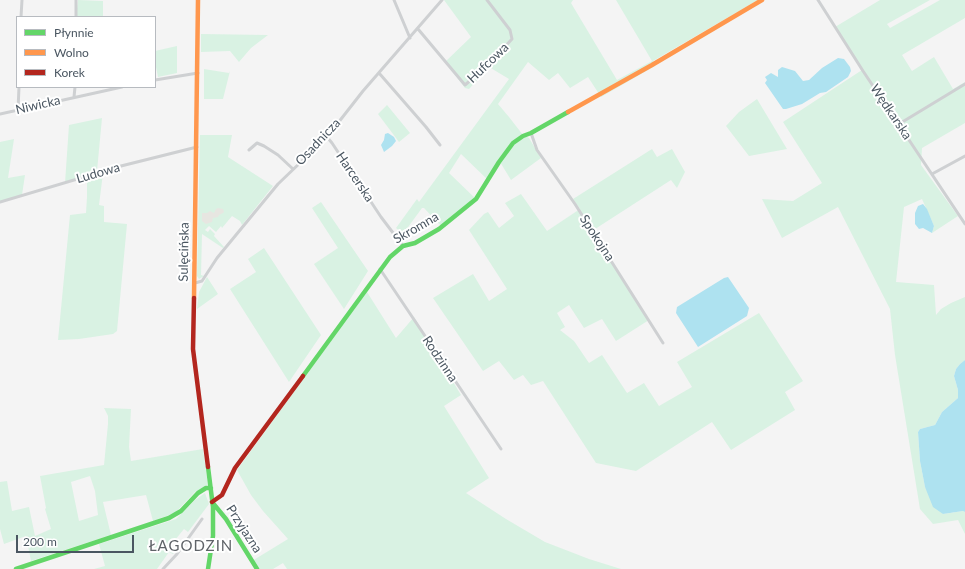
<!DOCTYPE html>
<meta charset="utf-8">
<style>
body{margin:0}
#map{position:relative;width:965px;height:569px;overflow:hidden;background:#f4f4f4;font-family:Lato,sans-serif}
canvas{display:block}
.legend{position:absolute;left:16px;top:16px;width:140px;height:72px;box-sizing:border-box;background:#fff;border:1px solid #b7bbc0;margin:0;padding:5px 7px;list-style:none;font-size:12px;color:#4a5661}
.legend li{display:flex;align-items:center;gap:8px;height:20px}
.legend b{width:20px;border:1px solid #b7bbc0}
.scale{position:absolute;left:16px;top:535px;width:118px;height:18px;box-sizing:border-box;border:2px solid #4a5661;border-top:0;padding-left:5px;font-size:12px;line-height:14px;white-space:nowrap;color:#4a5661;-webkit-text-stroke:3px #fff;paint-order:stroke}
</style>
<div id="map">
<canvas width="965" height="569"></canvas>
<ul class="legend">
<li><b style="height:5px;background:#63d668"></b>Płynnie</li>
<li><b style="height:5px;background:#ff974d"></b>Wolno</li>
<li><b style="height:5px;background:#b3261e"></b>Korek</li>
</ul>
<div class="scale">200 m</div>
</div>
<script>
const ctx = document.querySelector('canvas').getContext('2d');
ctx.lineJoin = 'round';
function paint(path, color) {
  ctx.fillStyle = color;
  ctx.fill(path, 'evenodd');
}
function poly(rows) {
  const path = new Path2D();
  for (const r of rows) {
    path.moveTo(r[0], r[1]);
    for (let i = 2; i < r.length; i += 2) path.lineTo(r[i], r[i + 1]);
  }
  return path;
}
function strokePath(path, color, width, dash) {
  ctx.strokeStyle = color;
  ctx.lineWidth = width;
  ctx.lineCap = dash ? 'butt' : 'round';
  ctx.setLineDash(dash || []);
  ctx.stroke(path);
}
function write(font, color, halo, rows, align = 'center') {
  ctx.font = font + ' Lato,sans-serif';
  ctx.lineWidth = 4;
  ctx.setLineDash([]);
  ctx.textBaseline = 'middle';
  ctx.strokeStyle = halo;
  ctx.fillStyle = color;
  for (const [text, x, y, turn = 0] of rows) {
    ctx.save();
    ctx.translate(x, y);
    ctx.rotate((+turn || 0) * Math.PI / 180);
    ctx.textAlign = isNaN(turn) ? turn : align;
    if (halo) ctx.strokeText(text, 0, 0);
    ctx.fillText(text, 0, 0);
    ctx.restore();
  }
}
paint(poly([
 [78,0,103,1,103,17,76,17],
 [444,0,573,0,571,3,617,80,652,61,616,0,758,0,653,61,655,66,601,97,588,77,570,88,558,73,549,80,528,62,498,104,509,117,523,135,529,138,541,158,511,180,500,162,488,180,461,154,449,173,476,199,442,227,424,208,422,208,403,234,396,228,417,199,419,202,509,79,489,67,469,89,465,88,445,62,471,37],
 [880,0,930,0,887,24,890,28,940,0,965,0,965,18,902,55,912,71,934,57,953,89,965,82,965,123,922,148,921,165,958,216,932,233,934,226,922,199,904,207,896,282,934,285,936,315,941,309,951,303,965,297,965,360,960,364,956,369,954,376,958,390,958,398,942,412,935,425,920,429,918,432,920,461,925,487,943,514,963,511,965,512,965,534,958,520,933,524,920,509,895,355,890,309,838,207,782,238,762,199,793,201,822,183,783,122,862,70,835,27],
 [201,34,268,35,251,48,239,62,230,51,201,52],
 [177,46,177,73,158,77,155,62,155,51],
 [204,69,229,73,230,71,223,99,204,99],
 [757,99,787,149,749,156,726,126,739,112],
 [387,105,410,133,399,142,378,114],
 [102,118,97,171,103,173,99,205,104,206,104,222,127,224,117,331,113,334,79,339,58,340,70,215,86,213,87,197,87,177,65,183,69,125],
 [200,135,232,135,228,157,273,186,242,225,240,221,232,216,222,228,221,226,216,232,209,226,205,230,208,232,210,229,215,234,214,236,224,247,223,248,202,234,201,275,204,276,199,279,197,276],
 [14,139,8,178,25,175,22,195,0,202,0,142],
 [652,149,657,157,672,149,685,172,677,188,671,180,592,231,649,320,616,341,602,319,584,328,569,305,557,313,565,327,560,330,574,341,589,363,602,355,627,393,644,383,659,406,692,387,677,362,759,313,803,381,785,392,795,410,731,450,712,422,636,471,596,463,543,381,531,385,523,375,514,380,499,361,483,371,433,298,473,274,489,301,507,289,469,230,484,214,488,212,499,228,514,216,505,203,521,194,547,231,580,209,573,199],
 [321,202,368,271,344,309,314,264,338,248,312,208],
 [264,248,321,335,289,382,230,289,256,272,248,259],
 [207,277,218,294,197,309,199,292],
 [367,292,396,338,414,317,461,395,444,406,489,478,466,493,506,519,545,542,589,559,621,569,287,569,283,563,273,569,257,569,252,561,288,539,263,511,251,495,237,470],
 [104,408,131,409,129,447,131,461,203,449,208,485,195,492,175,513,153,521,146,495,103,502,111,535,31,561,26,536,4,544,0,529,0,482,7,481,12,511,29,507,35,536,51,529,45,509,46,508,40,476,104,465,108,424,108,416],
 [90,476,95,491,98,515,79,521,71,482],
 [205,493,209,504,188,532,184,529,171,545,176,550,173,554,169,552,157,569,94,569,105,566,99,544,176,519,195,500]
]), '#d9f2e3');
paint(poly([
 [218,208,223,209,224,212,223,213,219,215,218,217,213,218,212,222,206,224,202,221,202,213,207,213,210,211,214,213,216,209]
]), '#e7e6e1');
paint(poly([
 [838,58,844,59,850,67,851,71,848,77,826,92,820,93,802,104,786,109,783,109,765,83,767,80,765,77,771,73,778,77,778,70,782,67,795,71,803,81,809,80,822,68],
 [388,133,394,137,396,141,392,146,384,152,381,145,384,140,385,134],
 [923,204,927,209,934,226,932,233,923,228,919,229,915,224,915,213,918,206],
 [728,277,749,308,747,316,698,347,676,313,677,307,724,278],
 [965,360,965,512,963,511,943,514,933,507,925,487,920,461,918,432,920,429,935,425,942,412,958,398,958,390,954,376,956,369,960,364]
]), '#aee2f0');
strokePath(poly([
 [394,0,410,38],
 [818,0,863,71,965,224],
 [21,17,22,0],
 [76,17,76,0],
 [418,29,465,85,487,66,512,39,510,30,487,0],
 [379,73,426,127,440,145],
 [155,80,198,73],
 [74,97,75,87],
 [18,110,19,87],
 [0,114,122,87],
 [899,124,965,84],
 [531,133,537,150,575,204,663,343],
 [327,137,332,143,381,217,403,246],
 [249,150,257,143,264,146,278,155,293,169],
 [932,174,965,156],
 [0,202,121,166,197,147],
 [380,269,501,449],
 [195,283,202,281,217,258,278,184,327,137,363,91,442,0],
 [163,569,177,554,202,519]
]), '#ced0d2', 3);
strokePath(poly([
 [303,376,390,257,403,246,415,243,439,229,476,199,499,162,513,143,523,136,531,133,568,112],
 [208,467,213,507,213,536,208,569],
 [212,502,226,519,257,569],
 [16,569,169,518,181,511,198,493,206,488,211,488]
]), '#63d668', 4.5);
strokePath(poly([
 [568,112,652,65,762,0],
 [194,298,198,0]
]), '#ff974d', 4.5);
strokePath(poly([
 [194,298,193,349,208,467],
 [212,502,222,495,235,468,303,376]
]), '#b3261e', 4.5);
write('13px', '#4a5661', '#fff', [
 ["Hufcowa",488,63,-44],
 ["Niwicka",38,105,-13],
 ["Wędkarska",891,112,56],
 ["Osadnicza",318,142,-47],
 ["Ludowa",98,173,-16],
 ["Harcerska",355,177,56],
 ["Skromna",416,228,-30],
 ["Spokojna",597,238,57],
 ["Sulęcińska",184,252,-89],
 ["Rodzinna",440,359,56],
 ["Przyjazna",244,529,57]
]);
ctx.letterSpacing = '1px';
write('15px', '#5f6368', '#fff', [
 ["ŁAGODZIN",191,546]
]);
ctx.letterSpacing = '0px';
</script>
